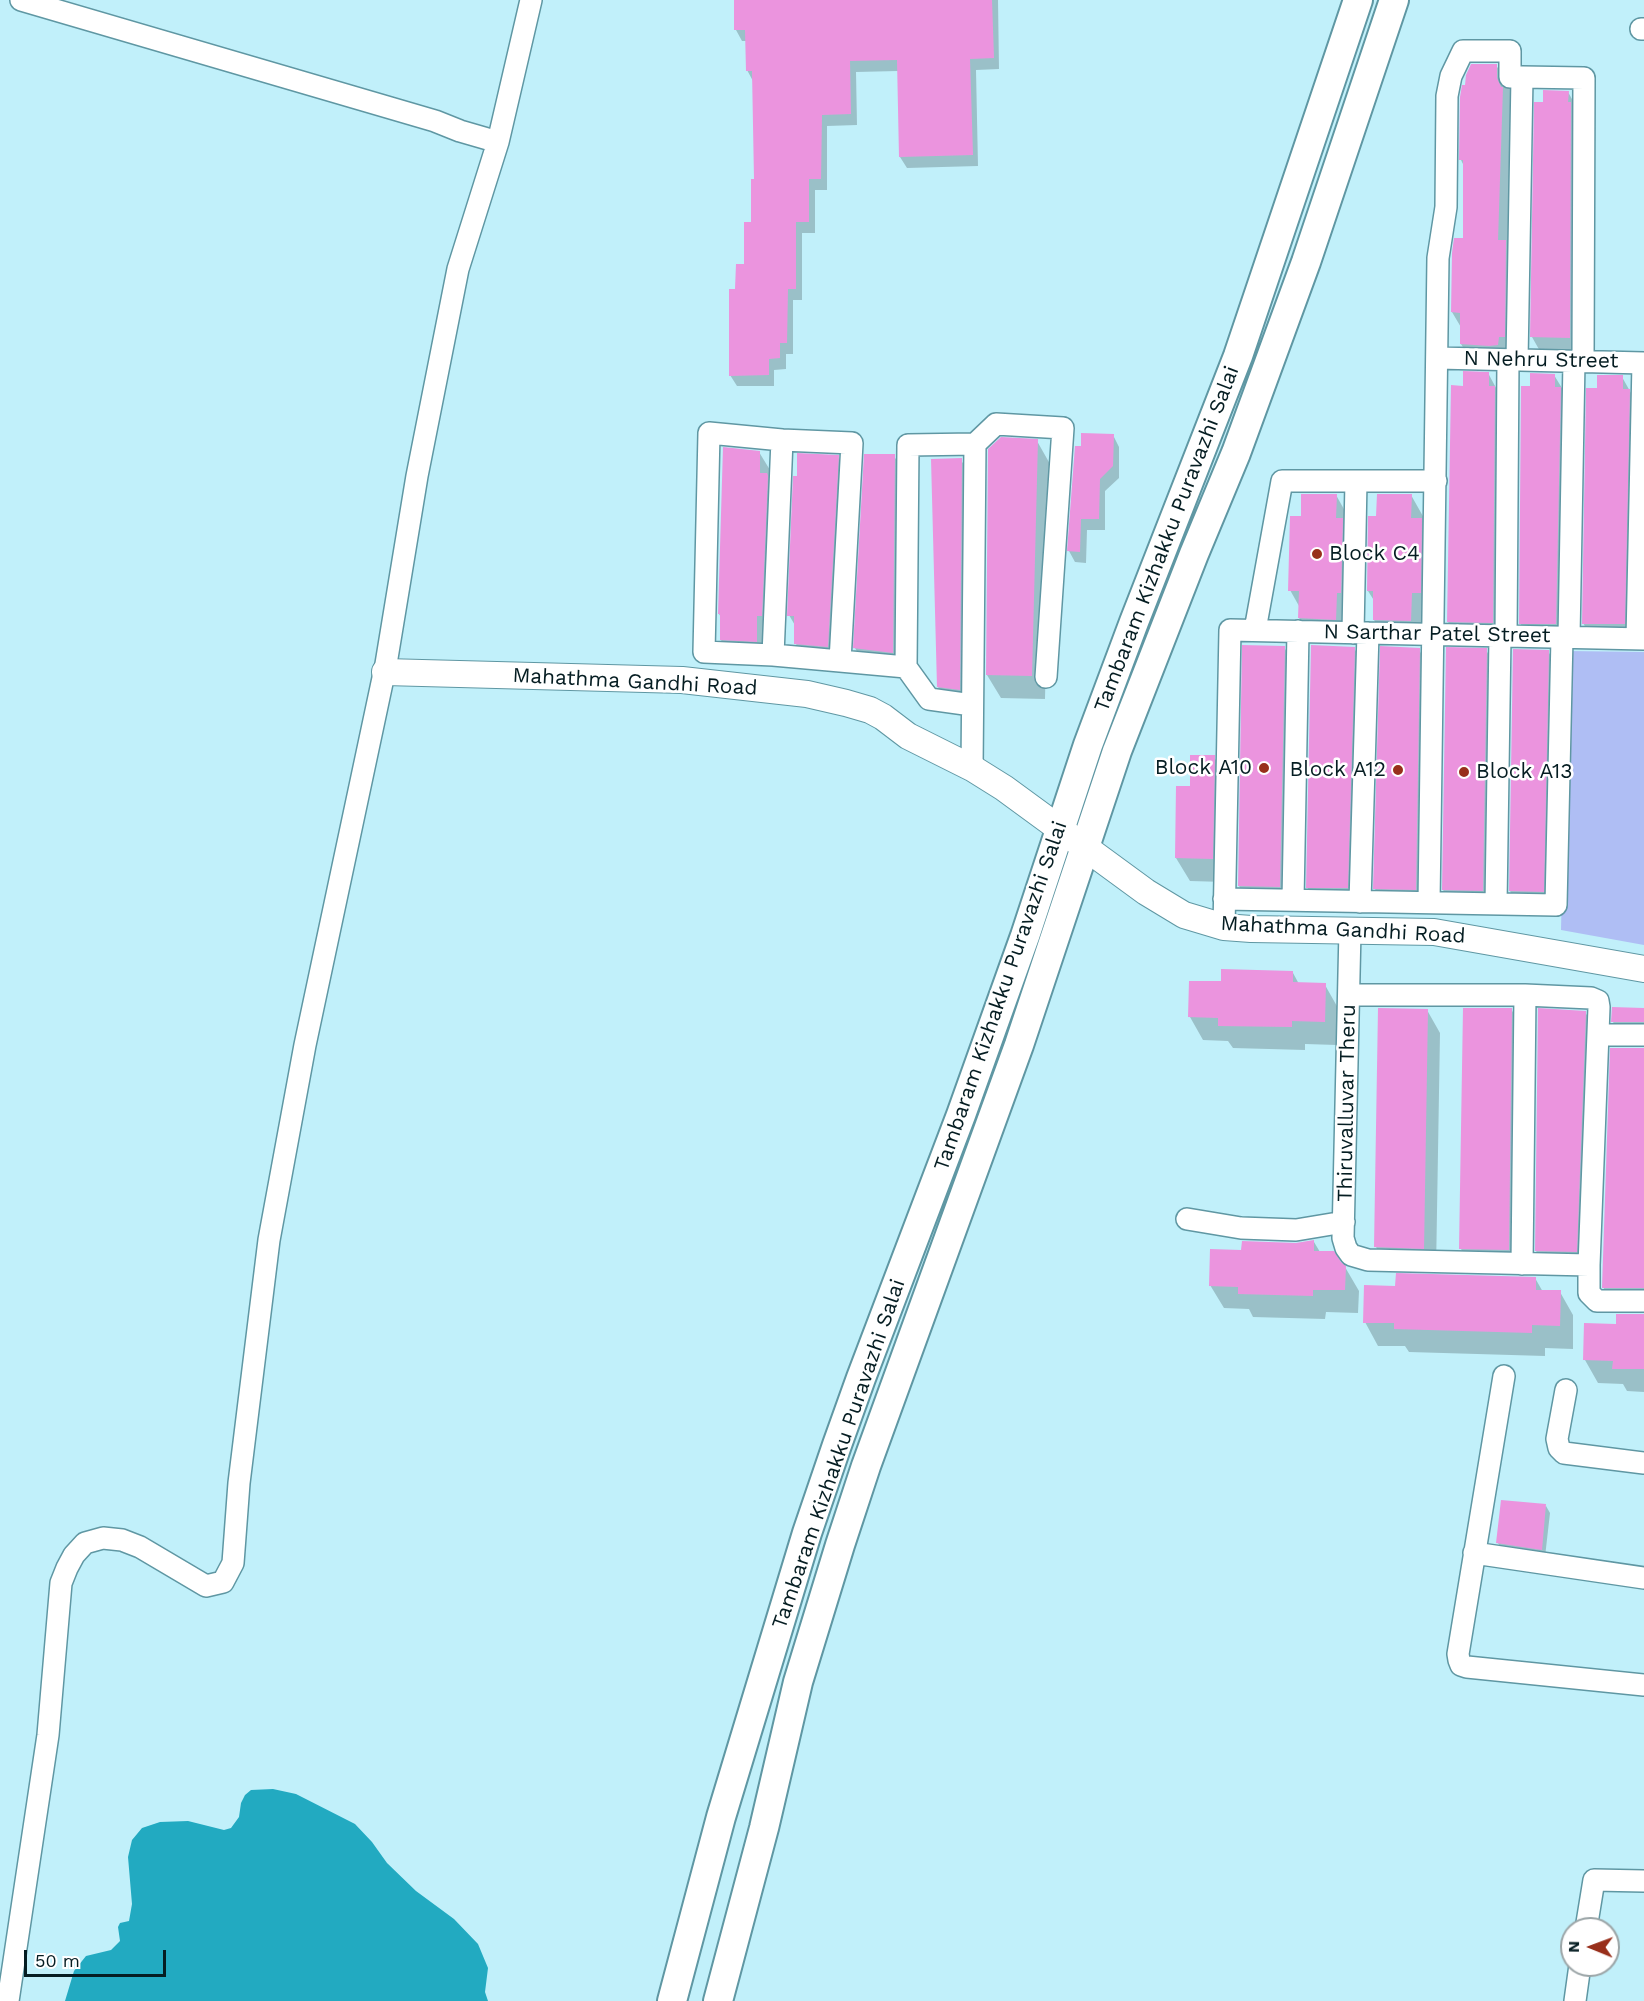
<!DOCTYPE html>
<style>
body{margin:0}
#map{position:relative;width:1644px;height:2001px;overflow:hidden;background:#c1f0fa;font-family:"Work Sans",sans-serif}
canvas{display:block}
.north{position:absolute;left:1560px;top:1917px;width:60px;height:60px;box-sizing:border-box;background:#fff;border:2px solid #9ba5a7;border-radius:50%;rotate:271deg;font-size:16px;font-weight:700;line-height:24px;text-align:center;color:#051d22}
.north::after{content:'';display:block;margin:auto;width:21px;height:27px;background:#982f1b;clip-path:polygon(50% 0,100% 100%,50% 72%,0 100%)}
.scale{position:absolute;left:24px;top:1950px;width:142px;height:27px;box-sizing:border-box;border:3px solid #051d22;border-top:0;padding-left:8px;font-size:18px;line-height:21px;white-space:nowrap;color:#051d22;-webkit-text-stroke:4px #fff;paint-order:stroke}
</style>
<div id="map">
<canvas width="1644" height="2001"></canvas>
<div class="north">N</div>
<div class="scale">50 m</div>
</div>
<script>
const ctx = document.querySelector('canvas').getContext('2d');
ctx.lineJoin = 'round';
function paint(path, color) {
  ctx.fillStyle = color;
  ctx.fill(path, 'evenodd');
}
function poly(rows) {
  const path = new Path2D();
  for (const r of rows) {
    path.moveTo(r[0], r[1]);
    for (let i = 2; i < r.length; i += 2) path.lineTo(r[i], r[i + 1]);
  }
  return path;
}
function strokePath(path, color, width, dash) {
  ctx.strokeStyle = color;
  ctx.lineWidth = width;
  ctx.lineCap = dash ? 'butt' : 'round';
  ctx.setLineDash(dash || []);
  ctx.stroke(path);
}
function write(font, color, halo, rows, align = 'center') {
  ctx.font = font + ' "Work Sans",sans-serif';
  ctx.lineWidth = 5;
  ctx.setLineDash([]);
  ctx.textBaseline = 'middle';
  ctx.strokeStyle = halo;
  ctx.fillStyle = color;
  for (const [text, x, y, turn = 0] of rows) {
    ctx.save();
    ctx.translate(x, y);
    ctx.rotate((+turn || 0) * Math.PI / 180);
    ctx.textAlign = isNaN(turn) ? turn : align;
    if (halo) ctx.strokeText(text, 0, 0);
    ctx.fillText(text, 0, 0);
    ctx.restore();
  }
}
paint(poly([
 [1567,651,1644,652,1644,945,1561,930]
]), '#afbef4');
paint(poly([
 [273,1789,296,1794,355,1824,372,1842,387,1863,416,1891,454,1919,478,1944,488,1968,485,1992,488,2001,65,2001,74,1971,86,1956,111,1950,120,1941,118,1927,120,1923,129,1921,132,1904,128,1857,132,1840,142,1828,160,1822,188,1821,224,1830,231,1828,239,1817,241,1803,245,1795,251,1790]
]), '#22aac1');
paint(poly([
 [735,0,998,0,999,69,976,70,978,166,907,168,900,157,898,71,856,72,857,125,827,126,827,190,815,190,815,233,802,233,802,300,793,300,793,354,786,354,786,369,774,370,774,386,737,386,730,375,737,290,745,266,752,223,756,181,753,81,747,70,747,41,742,41,736,30],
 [1496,65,1510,88,1510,102,1515,112,1517,360,1475,367,1461,344,1462,329,1452,312,1465,240,1464,166,1461,160],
 [1568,92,1581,115,1583,361,1545,360,1532,337,1545,103],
 [1488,373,1501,397,1506,646,1462,645,1448,622,1465,387],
 [1554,375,1568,398,1569,647,1534,646,1520,623,1531,388],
 [1622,377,1635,400,1637,647,1597,646,1583,623,1599,389],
 [1113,435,1119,447,1119,478,1105,491,1105,530,1087,530,1086,563,1075,562,1069,551,1082,448],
 [1037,441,1050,464,1045,699,1001,698,987,675],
 [759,452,773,475,769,664,735,663,721,640,722,619,719,614],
 [894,456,908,479,906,676,868,671,855,648],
 [838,457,851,480,841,670,809,667,796,644,796,627,789,615],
 [961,460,975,483,973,713,952,710,938,687],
 [1336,495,1345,511,1344,524,1351,535,1344,635,1308,633,1299,618,1299,606,1290,590,1303,518],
 [1411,495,1424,518,1424,644,1388,643,1374,620,1375,602,1368,591],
 [1244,646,1284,647,1293,663,1289,902,1248,902,1239,886],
 [1354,648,1363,663,1356,903,1316,903,1307,887],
 [1419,650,1428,665,1424,905,1384,904,1375,889],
 [1486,650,1495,665,1492,906,1452,905,1443,890],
 [1548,651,1557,667,1552,907,1519,906,1510,891],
 [1214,757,1227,780,1225,882,1190,881,1176,858,1191,788],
 [1293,973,1299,984,1325,985,1338,1008,1337,1045,1305,1044,1305,1050,1233,1048,1228,1041,1203,1040,1190,1017,1222,983],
 [1511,1009,1525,1032,1522,1273,1474,1272,1461,1249],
 [1427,1010,1440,1033,1436,1271,1389,1270,1376,1247],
 [1644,1010,1644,1046,1626,1045,1613,1022],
 [1585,1012,1599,1035,1589,1275,1550,1274,1536,1251],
 [1644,1049,1644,1311,1617,1311,1603,1287],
 [1314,1242,1320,1252,1345,1267,1359,1291,1358,1313,1326,1312,1325,1319,1253,1317,1249,1309,1224,1308,1210,1285,1243,1251],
 [1535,1278,1543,1292,1560,1292,1573,1315,1573,1349,1545,1348,1545,1356,1409,1352,1405,1346,1378,1346,1365,1322,1397,1287],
 [1644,1315,1644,1392,1627,1391,1623,1384,1598,1383,1585,1360,1617,1326],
 [1546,1506,1550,1513,1545,1557,1502,1550,1498,1543]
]), '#0003');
paint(poly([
 [734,0,992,0,994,58,970,59,973,155,899,157,897,60,850,61,851,114,822,115,821,179,809,179,809,222,796,222,796,289,788,289,787,343,780,343,780,358,769,359,769,375,729,376,729,289,735,289,736,264,744,264,744,222,751,222,751,179,754,179,752,71,746,71,745,30,734,30],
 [1471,64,1497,64,1497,78,1501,87,1503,87,1498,240,1506,240,1505,337,1499,337,1498,345,1489,346,1460,344,1460,313,1451,312,1452,253,1454,238,1463,238,1463,160,1459,160,1460,97,1462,85,1465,85,1466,75],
 [1543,90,1569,91,1568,102,1571,102,1570,338,1530,337,1534,102,1543,102],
 [1463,371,1489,372,1489,386,1495,386,1493,623,1447,622,1451,385,1463,386],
 [1530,373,1555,374,1555,387,1561,387,1556,624,1519,624,1521,386,1530,386],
 [1597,375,1623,375,1623,389,1630,389,1625,624,1582,624,1586,388,1597,388],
 [1081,433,1114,434,1113,466,1100,479,1099,519,1081,519,1080,552,1067,551,1075,446,1081,446],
 [1001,437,1038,439,1032,676,986,675,988,449],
 [723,447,760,451,760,473,767,473,768,476,762,616,757,616,757,642,720,640,720,614,718,614],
 [797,453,839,455,828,647,794,644,794,616,787,616,793,476,797,476],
 [864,454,895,454,893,653,853,648],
 [962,458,960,690,937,687,931,459],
 [1301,494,1337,494,1336,518,1343,518,1341,593,1337,593,1336,620,1298,618,1299,591,1288,591,1290,516,1301,516],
 [1377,494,1412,494,1411,518,1422,518,1421,593,1412,593,1411,621,1373,620,1373,591,1367,591,1368,516,1376,516],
 [1242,645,1285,646,1280,887,1238,886],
 [1311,645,1355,647,1348,888,1306,888],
 [1380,646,1420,648,1416,890,1373,889],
 [1446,647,1487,648,1483,891,1442,890],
 [1513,649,1549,650,1544,892,1509,891],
 [1190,755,1215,755,1213,859,1175,858,1176,786,1190,786],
 [1221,969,1293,971,1293,982,1326,983,1325,1022,1292,1021,1292,1027,1218,1026,1218,1018,1188,1017,1189,981,1221,981],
 [1612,1007,1644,1008,1644,1022,1611,1022],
 [1378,1008,1428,1009,1424,1249,1374,1247],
 [1463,1008,1512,1008,1509,1250,1459,1249],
 [1538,1008,1586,1011,1577,1252,1535,1251],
 [1610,1048,1644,1048,1644,1288,1602,1288],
 [1314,1240,1314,1251,1334,1251,1341,1262,1346,1266,1345,1290,1313,1290,1313,1296,1238,1294,1238,1287,1209,1286,1210,1249,1241,1250,1242,1241,1296,1243],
 [1396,1273,1536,1277,1536,1290,1561,1290,1560,1326,1532,1325,1532,1333,1394,1329,1394,1323,1363,1323,1364,1285,1395,1286],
 [1616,1314,1644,1314,1644,1369,1612,1369,1613,1361,1583,1360,1584,1323,1616,1324],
 [1501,1500,1546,1504,1542,1550,1496,1543]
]), '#eb94de');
const minor = poly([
 [21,0,435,121,460,131,498,142],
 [1641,29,1644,29],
 [1438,358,1644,363],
 [1517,360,1522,77,1584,78,1583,361],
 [782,440,709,433,704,652,773,655,782,440,852,443,840,661,906,667,908,445,975,444,972,768],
 [975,444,996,424,1063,428,1046,677],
 [1255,630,1282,481,1436,481],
 [1353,633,1356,481],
 [1506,636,1508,360],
 [1569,637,1574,361],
 [1637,639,1643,363],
 [773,655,840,661],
 [906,667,929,699,972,705],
 [1224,899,1556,905,1562,637],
 [1293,900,1298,631],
 [1360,902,1368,633],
 [1429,902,1438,258,1446,207,1447,96,1451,76,1463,51,1510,51,1510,77,1522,77],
 [1496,904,1500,636],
 [1224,927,1230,630,1644,639],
 [1349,995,1525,995,1591,998,1598,1001,1599,1007,1589,1265,1368,1260,1351,1255,1346,1248,1343,1238,1350,930],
 [1598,1035,1644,1035],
 [1187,1219,1241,1228,1296,1230,1344,1222],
 [1522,1264,1525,995],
 [1589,1265,1589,1293,1597,1301,1644,1301],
 [1504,1376,1458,1654,1459,1660,1461,1665,1467,1667,1644,1685],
 [1566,1390,1557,1439,1559,1448,1564,1453,1644,1463],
 [1474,1553,1644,1578],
 [1586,1929,1594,1880,1644,1881],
 [8,2001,48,1735,61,1583,67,1568,74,1555,85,1543,103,1538,122,1540,140,1547,206,1586,223,1582,233,1563,239,1483,269,1240,305,1045,386,664,417,476,458,269,498,142,531,0],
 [1575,2001,1580,1965]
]);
const tertiary = poly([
 [385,672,682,680,807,694,846,703,870,710,883,717,908,736,972,768,1004,788,1146,892,1184,915,1224,927,1251,929,1434,932,1644,969]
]);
const secondary = poly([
 [672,2001,721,1817,807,1533,837,1445,861,1378,961,1115,1025,936,1088,745,1134,622,1238,356,1358,0],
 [718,2001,764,1828,798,1682,840,1545,866,1466,1019,1045,1117,751,1194,554,1236,453,1306,262,1394,0]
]);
strokePath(minor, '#5f97a3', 24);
strokePath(tertiary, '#5f97a3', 28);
strokePath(secondary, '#5f97a3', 32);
strokePath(minor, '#fff', 21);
strokePath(tertiary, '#fff', 26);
strokePath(secondary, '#fff', 28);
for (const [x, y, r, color] of [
 [1317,554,6,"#982f1b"],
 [1264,768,6,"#982f1b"],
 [1398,770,6,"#982f1b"],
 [1464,772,6,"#982f1b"]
]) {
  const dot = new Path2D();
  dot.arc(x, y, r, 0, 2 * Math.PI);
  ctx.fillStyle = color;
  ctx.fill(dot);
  strokePath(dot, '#fff', 2);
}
write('21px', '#051d22', '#fff', [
 ["N Nehru Street",1541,360,1],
 ["Tambaram Kizhakku Puravazhi Salai",1167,539,-69],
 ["N Sarthar Patel Street",1437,634,1],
 ["Mahathma Gandhi Road",635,682,3],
 ["Mahathma Gandhi Road",1343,930,3],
 ["Tambaram Kizhakku Puravazhi Salai",1001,996,-71],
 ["Thiruvalluvar Theru",1347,1103,-89],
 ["Tambaram Kizhakku Puravazhi Salai",839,1454,-71]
]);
write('21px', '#051d22', '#fff', [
 ["Block C4",1329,554],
 ["Block A10",1252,768,"right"],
 ["Block A12",1386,770,"right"],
 ["Block A13",1476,772]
], 'left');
</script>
